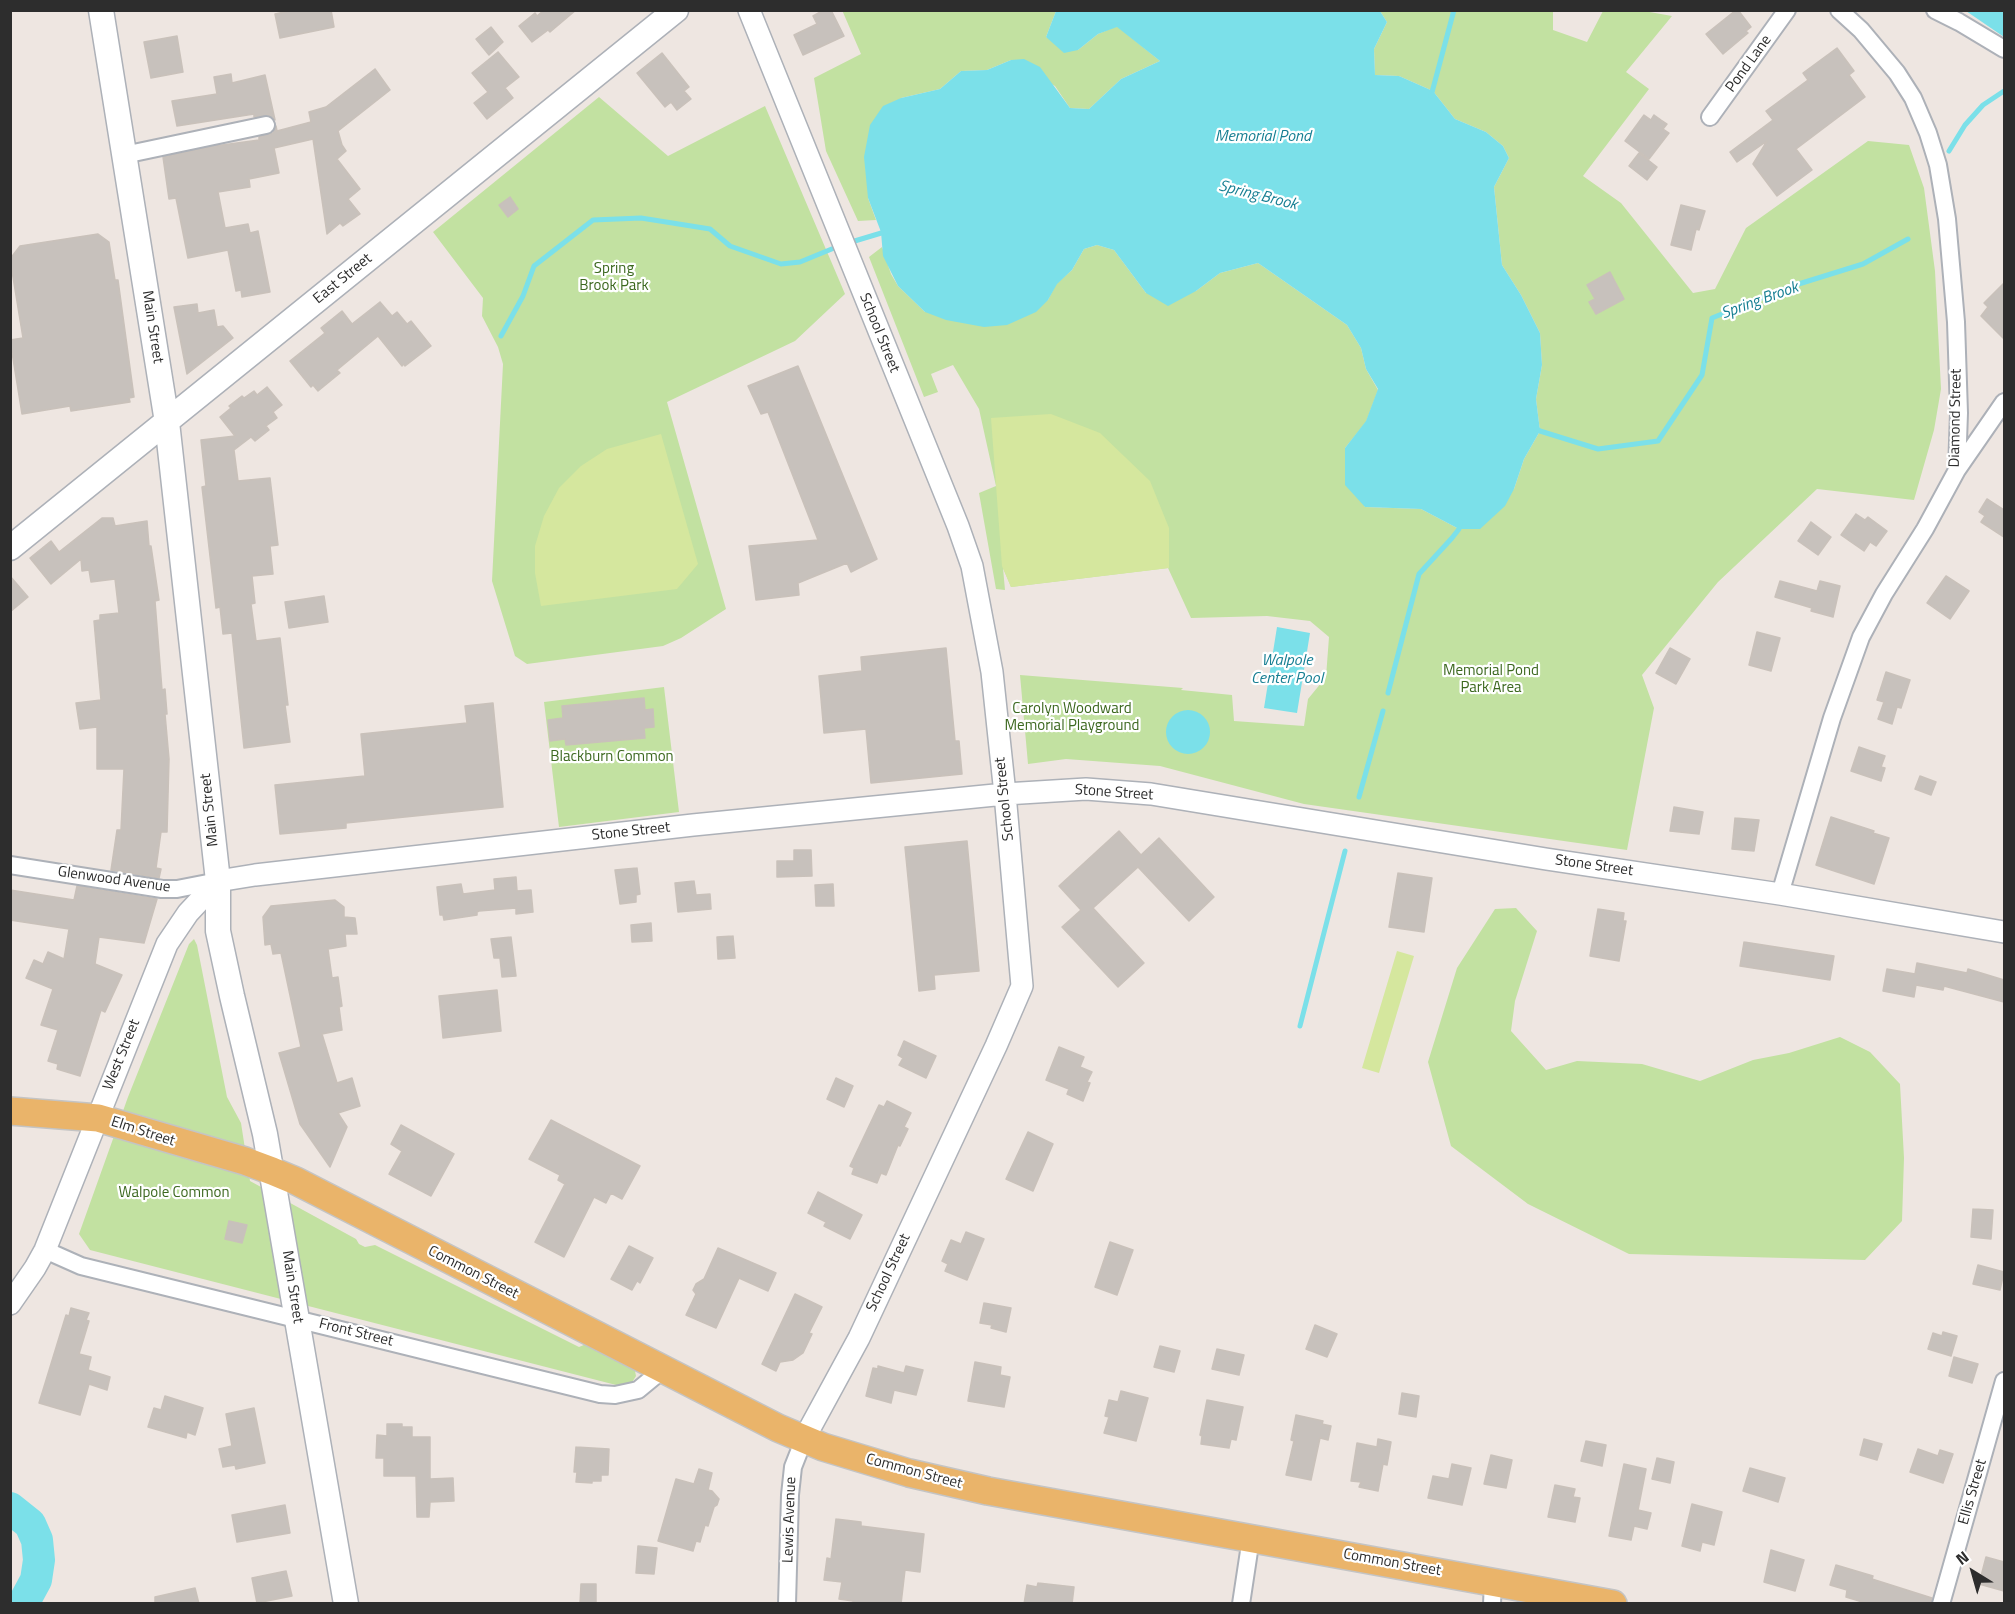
<!DOCTYPE html>
<style>
body{margin:0}
#map{position:relative;width:2015px;height:1614px;overflow:hidden;background:#eee6e1;font-family:"Titillium Web",sans-serif}
canvas{display:block}
.frame{position:absolute;inset:0;border:12px solid #2d2d2d;pointer-events:none}
.north{position:absolute;left:1943px;top:1542px;width:60px;height:60px;-webkit-text-stroke:4px #fff;paint-order:stroke;rotate:323deg;font-size:16px;font-weight:700;line-height:24px;text-align:center;color:#2d2d2d}
.north::after{content:'';display:block;margin:auto;width:21px;height:27px;background:#2d2d2d;clip-path:polygon(50% 0,100% 100%,50% 72%,0 100%)}
</style>
<div id="map">
<canvas width="2015" height="1614"></canvas>
<div class="frame"></div>
<div class="north">N</div>
</div>
<script>
const ctx = document.querySelector('canvas').getContext('2d');
ctx.lineJoin = 'round';
function paint(path, color) {
  ctx.fillStyle = color;
  ctx.fill(path, 'evenodd');
}
function poly(rows) {
  const path = new Path2D();
  for (const r of rows) {
    if (r.length === 3) {
      path.moveTo(r[0] + r[2], r[1]);
      path.arc(r[0], r[1], r[2], 0, 2 * Math.PI);
      continue;
    }
    path.moveTo(r[0], r[1]);
    for (let i = 2; i < r.length; i += 2) path.lineTo(r[i], r[i + 1]);
  }
  return path;
}
function strokePath(path, color, width, dash) {
  ctx.strokeStyle = color;
  ctx.lineWidth = width;
  ctx.lineCap = dash ? 'butt' : 'round';
  ctx.setLineDash(dash || []);
  ctx.stroke(path);
}
function write(font, color, halo, rows, align = 'center') {
  ctx.font = font + ' "Titillium Web",sans-serif';
  ctx.lineWidth = 4.5;
  ctx.setLineDash([]);
  ctx.textBaseline = 'middle';
  ctx.strokeStyle = halo;
  ctx.fillStyle = color;
  for (const [text, x, y, turn = 0] of rows) {
    ctx.save();
    ctx.translate(x, y);
    ctx.rotate((+turn || 0) * Math.PI / 180);
    ctx.textAlign = isNaN(turn) ? turn : align;
    if (halo) ctx.strokeText(text, 0, 0);
    ctx.fillText(text, 0, 0);
    ctx.restore();
  }
}
paint(poly([
 [842,10,1056,11,1046,37,1078,50,1098,34,1117,26,1160,61,1121,79,1089,109,1070,108,1055,86,1011,60,987,70,961,71,940,89,901,98,868,198,876,220,858,221,826,151,814,78,861,54],
 [1380,11,1553,11,1553,30,1587,42,1603,11,1644,11,1672,16,1626,72,1649,89,1583,176,1621,203,1693,293,1715,289,1746,228,1868,141,1909,145,1924,188,1935,271,1941,389,1934,430,1914,500,1817,489,1718,582,1642,675,1654,708,1627,850,1304,804,1160,766,1066,759,1028,764,1020,675,1183,688,1181,690,1232,695,1234,721,1304,726,1308,699,1326,677,1329,637,1310,621,1267,616,1191,618,1168,568,1011,587,1003,568,1005,590,996,589,979,493,996,486,979,409,953,365,931,374,938,392,924,397,869,257,882,247,891,274,898,286,925,312,1048,300,1056,284,1072,270,1084,249,1097,245,1114,250,1146,293,1196,291,1220,273,1258,263,1347,325,1361,348,1366,369,1378,390,1366,422,1345,448,1365,507,1421,509,1459,529,1514,489,1524,459,1540,431,1536,399,1542,365,1540,333,1521,295,1502,265,1494,187,1509,158,1503,146,1486,132,1455,119,1433,91,1399,76,1375,75,1374,49,1387,22],
 [599,97,668,156,765,106,845,294,795,341,667,402,726,609,681,638,663,646,527,664,515,656,492,581,503,364,498,347,482,316,483,298,433,232],
 [664,687,679,812,559,827,544,702],
 [1516,908,1537,931,1515,1001,1511,1031,1546,1070,1577,1061,1642,1064,1700,1081,1753,1060,1789,1053,1840,1037,1870,1052,1900,1084,1904,1158,1902,1221,1865,1260,1629,1254,1528,1204,1451,1146,1428,1062,1457,968,1495,909],
 [194,939,197,945,227,1097,241,1123,250,1181,356,1239,359,1244,365,1247,375,1245,579,1347,586,1344,631,1365,635,1371,636,1376,631,1384,620,1386,90,1250,79,1234,128,1097,189,944]
]), '#c2e1a1');
paint(poly([
 [1051,414,1100,433,1150,481,1169,528,1169,568,1011,587,1002,566,991,418],
 [661,434,698,564,677,589,541,606,535,573,535,546,544,516,559,488,581,466,607,449],
 [1397,951,1414,956,1379,1073,1362,1068]
]), '#d5e79e');
paint(poly([
 [1056,11,1380,11,1387,22,1374,49,1375,75,1399,76,1433,91,1455,119,1486,132,1503,146,1509,158,1494,187,1502,265,1521,295,1540,333,1542,365,1536,399,1540,431,1524,459,1514,489,1505,506,1480,529,1459,529,1421,509,1365,507,1345,485,1345,448,1366,421,1378,389,1366,369,1361,348,1347,325,1258,263,1220,273,1196,291,1168,306,1146,293,1114,250,1097,245,1084,249,1072,270,1057,284,1048,300,1036,312,1007,325,984,327,946,320,925,312,898,286,883,256,881,232,868,198,864,157,870,125,883,106,901,98,940,89,961,71,987,70,1011,60,1024,59,1040,67,1070,108,1089,109,1121,79,1160,61,1117,27,1098,34,1078,50,1064,53,1046,37],
 [1966,11,2004,11,2004,37],
 [1277,627,1310,633,1297,713,1264,708],
 [1188,732,22]
]), '#7be0e9');
strokePath(poly([
 [1431,96,1454,10],
 [1949,151,1965,125,1983,105,2004,91],
 [848,243,888,231],
 [501,336,523,296,534,266,593,220,641,218,710,229,730,246,781,264,800,262,839,246],
 [1535,428,1540,431,1598,449,1658,441,1702,375,1712,318,1789,287,1863,264,1908,239],
 [1388,693,1419,574,1452,538,1459,529,1460,522],
 [1359,797,1383,711],
 [1300,1026,1345,851]
]), '#7be0e9', 5);
strokePath(poly([
 [10,1508,30,1524,37,1540,39,1560,36,1580,23,1604]
]), '#7be0e9', 32);
const building = poly([
 [294,10,331,10,334,27,280,38,275,14,294,10],
 [544,10,576,10,550,32,548,30,532,42,519,26,535,13,537,16,544,10],
 [824,10,831,10,844,36,803,55,794,35,817,24,813,16,824,10],
 [1736,10,1738,10,1751,27,1746,31,1748,33,1723,54,1706,34,1736,10],
 [491,27,503,42,489,55,476,39,491,27],
 [177,36,183,72,151,78,144,42,177,36],
 [1837,48,1854,71,1849,75,1865,97,1796,149,1812,170,1777,196,1753,164,1767,141,1737,162,1730,152,1773,120,1766,111,1808,80,1803,73,1837,48],
 [498,52,519,77,505,88,513,98,487,119,474,103,488,92,472,73,498,52],
 [662,53,689,87,684,91,691,99,677,110,671,102,665,107,637,73,662,53],
 [375,69,390,90,338,131,342,145,346,151,337,159,360,189,348,199,360,214,343,226,340,223,327,234,313,139,274,148,279,173,249,179,250,187,218,192,225,228,248,224,250,233,258,231,270,292,242,297,241,290,236,291,228,250,188,258,176,198,169,199,163,157,215,146,259,140,259,137,273,133,276,126,277,131,311,122,309,112,326,107,375,69],
 [231,74,232,83,265,75,275,120,269,115,254,117,254,114,177,126,172,101,217,94,214,77,231,74],
 [1644,115,1651,120,1654,115,1661,120,1667,124,1663,129,1669,133,1649,159,1625,141,1644,115],
 [1639,153,1657,167,1647,180,1629,166,1639,153],
 [510,197,518,209,508,217,499,205,510,197],
 [1681,205,1705,211,1699,230,1696,229,1691,250,1671,245,1681,205],
 [98,234,109,242,115,280,118,280,134,397,129,398,130,402,71,411,70,406,22,414,10,340,23,338,10,259,20,246,98,234],
 [1610,272,1624,299,1596,314,1589,302,1595,299,1587,285,1610,272],
 [2004,283,2004,339,1981,316,1988,307,1984,303,2004,283],
 [380,302,392,316,397,312,407,324,411,321,431,346,405,366,404,364,402,366,378,336,337,370,340,373,318,391,313,385,311,387,290,361,325,333,321,328,342,311,352,324,380,302],
 [197,304,198,313,214,310,217,327,223,326,233,338,187,374,174,307,197,304],
 [798,366,877,559,851,572,847,563,798,583,799,595,756,600,749,546,818,540,768,412,761,414,748,386,798,366],
 [267,387,282,405,273,412,277,418,266,426,269,430,255,441,251,437,234,450,238,481,270,478,278,545,270,546,273,574,252,576,255,603,251,604,256,641,280,638,288,705,285,705,290,742,244,748,232,633,223,634,220,607,216,608,202,487,206,486,201,440,235,436,220,417,231,408,229,406,242,396,244,398,254,391,257,395,267,387],
 [1987,499,2004,510,2004,537,1981,522,1985,516,1979,512,1987,499],
 [1856,514,1865,520,1868,517,1887,531,1876,546,1870,542,1864,551,1841,535,1856,514],
 [102,518,113,518,115,526,147,521,149,546,151,546,159,600,155,601,162,690,165,689,167,714,165,714,169,759,167,832,161,832,156,868,161,869,159,878,111,870,117,830,121,830,124,769,97,769,97,727,80,729,76,703,101,700,94,621,100,620,100,615,119,613,115,579,91,582,89,570,82,571,81,559,51,584,30,558,51,541,59,552,102,518],
 [1811,522,1831,537,1818,555,1798,541,1811,522],
 [10,576,28,597,10,612,10,576],
 [1946,576,1969,591,1950,619,1927,603,1946,576],
 [1780,581,1817,591,1820,581,1840,586,1833,617,1811,611,1812,608,1775,597,1780,581],
 [324,596,328,622,289,628,285,602,324,596],
 [1757,632,1780,638,1771,671,1749,665,1757,632],
 [946,648,955,741,959,741,962,774,871,783,866,729,824,733,819,676,862,671,861,657,946,648],
 [1670,648,1690,659,1676,684,1656,673,1670,648],
 [1886,672,1910,680,1901,708,1897,707,1892,724,1878,719,1884,702,1877,700,1886,672],
 [644,698,645,710,653,709,654,727,644,728,645,738,566,745,565,739,550,741,548,720,563,718,562,706,644,698],
 [493,703,503,807,346,823,346,828,280,834,275,785,365,776,361,734,467,723,465,706,493,703],
 [1859,747,1885,756,1881,767,1885,768,1881,781,1851,771,1859,747],
 [1920,776,1936,782,1931,795,1915,789,1920,776],
 [1674,807,1703,812,1699,834,1670,831,1674,807],
 [1831,817,1874,831,1873,833,1889,838,1874,884,1816,865,1831,817],
 [1735,818,1759,820,1754,851,1732,849,1735,818],
 [1119,831,1141,855,1159,838,1214,897,1189,921,1138,867,1093,908,1144,963,1118,987,1062,927,1081,910,1059,886,1119,831],
 [967,841,979,971,934,975,935,989,919,991,905,847,967,841],
 [794,850,811,850,812,876,777,877,777,861,794,861,794,850],
 [637,868,640,894,636,895,636,902,620,904,615,870,637,868],
 [1398,873,1432,878,1424,932,1389,927,1398,873],
 [516,877,517,891,531,890,533,912,516,914,516,908,479,911,477,912,477,915,444,920,443,915,440,915,437,887,461,884,463,894,495,890,494,879,516,877],
 [694,881,696,895,710,894,711,909,678,912,675,883,694,881],
 [833,884,834,906,816,906,815,885,833,884],
 [77,886,157,899,144,943,99,937,95,964,122,975,105,1012,101,1010,80,1076,57,1069,58,1064,48,1061,58,1030,41,1025,53,989,26,978,34,960,43,964,48,952,64,959,69,929,10,920,10,890,74,900,77,886],
 [335,900,344,907,344,917,355,918,357,934,345,934,346,946,328,949,332,978,338,977,342,1006,339,1007,342,1030,322,1034,337,1083,352,1078,360,1106,338,1113,347,1127,330,1167,300,1124,279,1053,301,1047,281,953,273,954,271,944,265,945,263,917,271,906,335,900],
 [1598,909,1624,913,1623,921,1626,921,1619,961,1590,956,1598,909],
 [651,923,652,941,632,942,631,925,651,923],
 [733,936,735,958,718,959,717,937,733,936],
 [511,937,516,976,502,977,500,958,494,958,491,939,511,937],
 [1744,942,1834,956,1830,980,1740,966,1744,942],
 [1917,963,1967,973,1968,969,2004,980,2004,1002,1944,986,1943,990,1916,985,1914,997,1883,991,1887,969,1915,974,1917,963],
 [497,990,501,1031,443,1038,439,996,497,990],
 [904,1041,936,1056,926,1078,899,1065,903,1058,898,1055,904,1041],
 [1059,1047,1084,1057,1080,1067,1092,1072,1087,1082,1090,1083,1083,1101,1067,1094,1069,1089,1046,1080,1059,1047],
 [836,1078,853,1086,844,1107,827,1099,836,1078],
 [887,1101,911,1113,904,1127,908,1129,900,1146,898,1145,886,1175,881,1173,877,1183,852,1174,854,1168,850,1166,879,1105,884,1107,887,1101],
 [551,1120,640,1166,622,1199,611,1193,606,1203,594,1197,564,1257,535,1242,565,1184,558,1180,560,1175,529,1159,551,1120],
 [401,1125,454,1154,431,1196,389,1174,402,1151,391,1144,401,1125],
 [1028,1132,1053,1144,1033,1191,1006,1179,1028,1132],
 [818,1192,862,1215,850,1239,824,1226,826,1222,808,1213,818,1192],
 [1973,1209,1993,1210,1991,1239,1971,1237,1973,1209],
 [229,1221,247,1225,242,1243,225,1239,229,1221],
 [966,1232,984,1239,967,1280,945,1271,948,1264,942,1261,951,1240,961,1244,966,1232],
 [1110,1242,1133,1250,1117,1295,1095,1287,1110,1242],
 [629,1246,653,1258,640,1283,637,1281,632,1290,611,1279,629,1246],
 [718,1248,776,1273,768,1291,739,1278,716,1328,686,1315,696,1294,693,1290,696,1284,704,1279,718,1248],
 [1978,1265,2004,1272,2000,1290,1973,1284,1978,1265],
 [795,1294,822,1307,809,1333,812,1334,803,1353,793,1360,780,1362,776,1371,762,1364,795,1294],
 [984,1303,1011,1308,1006,1332,991,1328,992,1325,980,1323,984,1303],
 [71,1308,89,1313,86,1320,89,1321,79,1354,91,1357,88,1370,110,1377,107,1390,89,1384,80,1415,39,1403,66,1315,69,1316,71,1308],
 [1315,1325,1337,1334,1327,1357,1306,1349,1315,1325],
 [1943,1332,1957,1336,1951,1356,1928,1349,1933,1333,1942,1336,1943,1332],
 [1160,1346,1180,1351,1174,1372,1154,1367,1160,1346],
 [1217,1349,1244,1355,1239,1375,1212,1369,1217,1349],
 [1954,1357,1978,1364,1972,1383,1949,1376,1954,1357],
 [975,1362,1001,1367,1000,1375,1010,1377,1004,1407,968,1401,975,1362],
 [878,1366,904,1373,906,1366,923,1370,916,1395,894,1390,891,1403,866,1396,873,1368,878,1369,878,1366],
 [1121,1391,1148,1398,1136,1441,1104,1433,1109,1417,1105,1416,1109,1400,1118,1402,1121,1391],
 [1402,1393,1419,1396,1416,1417,1399,1414,1402,1393],
 [165,1396,203,1408,195,1435,187,1432,186,1438,148,1427,154,1408,161,1410,165,1396],
 [1207,1400,1243,1407,1236,1440,1231,1439,1229,1448,1201,1444,1202,1436,1200,1435,1207,1400],
 [254,1408,265,1463,236,1469,235,1465,223,1467,219,1449,232,1446,226,1414,254,1408],
 [1296,1415,1323,1421,1322,1424,1331,1426,1328,1440,1320,1438,1311,1480,1286,1475,1294,1441,1291,1440,1296,1415],
 [387,1424,402,1424,402,1427,412,1427,412,1437,430,1437,430,1479,453,1478,454,1501,430,1502,429,1517,417,1517,416,1476,384,1476,384,1458,376,1458,377,1435,387,1436,387,1424],
 [1378,1439,1391,1442,1387,1465,1383,1464,1378,1491,1359,1487,1361,1482,1351,1481,1357,1443,1377,1447,1378,1439],
 [1864,1439,1882,1444,1877,1460,1860,1455,1864,1439],
 [1586,1441,1606,1445,1602,1466,1581,1461,1586,1441],
 [576,1447,609,1449,608,1475,601,1475,601,1481,592,1481,592,1483,576,1482,577,1472,574,1472,576,1447],
 [1918,1449,1938,1456,1940,1450,1953,1454,1943,1483,1910,1472,1918,1449],
 [1491,1455,1512,1460,1506,1488,1484,1484,1491,1455],
 [1657,1458,1674,1462,1670,1483,1652,1479,1657,1458],
 [1452,1464,1471,1468,1462,1505,1428,1498,1433,1476,1449,1479,1452,1464],
 [1624,1464,1646,1469,1638,1510,1651,1513,1647,1529,1634,1526,1631,1540,1609,1536,1624,1464],
 [1750,1468,1785,1478,1778,1502,1743,1491,1750,1468],
 [699,1469,712,1473,708,1490,712,1491,719,1499,717,1505,714,1507,708,1526,705,1525,700,1542,696,1541,693,1551,658,1541,676,1479,694,1484,699,1469],
 [1555,1485,1575,1489,1573,1497,1580,1498,1575,1522,1548,1517,1555,1485],
 [1692,1504,1722,1512,1714,1545,1702,1542,1700,1551,1682,1546,1692,1504],
 [285,1505,290,1533,237,1542,232,1515,285,1505],
 [836,1519,861,1522,861,1526,924,1534,920,1572,905,1570,901,1604,853,1604,853,1601,839,1599,842,1582,824,1580,827,1558,831,1559,836,1519],
 [638,1546,657,1548,654,1574,636,1573,638,1546],
 [1771,1550,1804,1560,1795,1591,1764,1582,1771,1550],
 [1986,1557,2004,1562,2004,1591,1979,1584,1986,1557],
 [1836,1565,1873,1576,1872,1579,1932,1598,1931,1604,1869,1604,1846,1597,1847,1590,1830,1585,1836,1565],
 [286,1571,292,1596,257,1603,252,1578,286,1571],
 [1038,1583,1074,1587,1072,1604,1024,1604,1027,1585,1037,1587,1038,1583],
 [581,1584,596,1584,596,1604,580,1604,581,1584],
 [195,1588,199,1604,155,1604,155,1597,195,1588]
]);
paint(building, '#c7c1bc');
strokePath(building, '#c9c1ba', 1.5);
const minor = poly([
 [1935,10,1959,22,2004,49],
 [1710,117,1787,10],
 [124,155,266,125],
 [1957,470,2004,402],
 [10,865,162,889,177,889,218,881],
 [1780,894,1832,718,1861,637,1884,594,1925,529,1957,470,1959,413,1956,322,1947,219,1938,165,1928,133,1913,98,1897,73,1861,30,1839,10],
 [45,1250,81,1266,600,1394,615,1395,638,1390,655,1376,659,1367],
 [787,1604,790,1495,793,1467,804,1439],
 [1241,1604,1251,1538],
 [1492,1604,1493,1581],
 [1941,1604,2004,1381]
]);
const tertiary = poly([
 [749,10,958,526,972,566,992,672,1005,794,1022,986,996,1046,859,1338,804,1439],
 [10,1304,35,1268,45,1250,167,944,188,913,218,881,255,875,693,825,1005,794,1086,789,1151,794,1546,859,1780,894,2004,932]
]);
const secondary = poly([
 [101,10,167,422,218,881,218,931,232,996,265,1134,346,1604],
 [10,548,676,10]
]);
const primary = poly([
 [10,1111,98,1118,245,1161,272,1171,296,1181,778,1428,823,1447,909,1473,988,1491,1613,1604]
]);
strokePath(minor, '#adb1b8', 20);
strokePath(tertiary, '#adb1b8', 24);
strokePath(secondary, '#adb1b8', 27);
strokePath(primary, '#c4c4c4', 30);
strokePath(minor, '#fff', 16);
strokePath(tertiary, '#fff', 21);
strokePath(secondary, '#fff', 24);
strokePath(primary, '#eab46a', 27);
write('15px', '#2d2d2d', '#fff', [
 ["Pond Lane",1749,64,-54],
 ["East Street",343,279,-39],
 ["Main Street",152,327,81],
 ["School Street",879,333,68],
 ["Diamond Street",1956,418,-89],
 ["Stone Street",1114,793,4],
 ["School Street",1005,799,-96],
 ["Main Street",210,810,-96],
 ["Stone Street",631,832,-6],
 ["Stone Street",1594,866,8],
 ["Glenwood Avenue",114,880,8],
 ["West Street",122,1055,-68],
 ["Elm Street",143,1132,18],
 ["Common Street",473,1273,27],
 ["School Street",889,1273,-65],
 ["Main Street",292,1287,81],
 ["Front Street",356,1333,14],
 ["Common Street",914,1472,15],
 ["Ellis Street",1973,1492,-74],
 ["Lewis Avenue",790,1520,-88],
 ["Common Street",1392,1563,10]
]);
write('15px', '#3c681f', '#fff', [
 ["Spring",614,269],
 ["Brook Park",614,286],
 ["Memorial Pond",1491,671],
 ["Park Area",1491,688],
 ["Carolyn Woodward",1072,709],
 ["Memorial Playground",1072,726],
 ["Blackburn Common",612,757],
 ["Walpole Common",174,1193]
]);
write('italic 16px', '#157e92', '#fff', [
 ["Memorial Pond",1263,137],
 ["Spring Brook",1258,196,14],
 ["Spring Brook",1760,301,-20],
 ["Walpole",1287,661],
 ["Center Pool",1287,679]
]);
</script>
